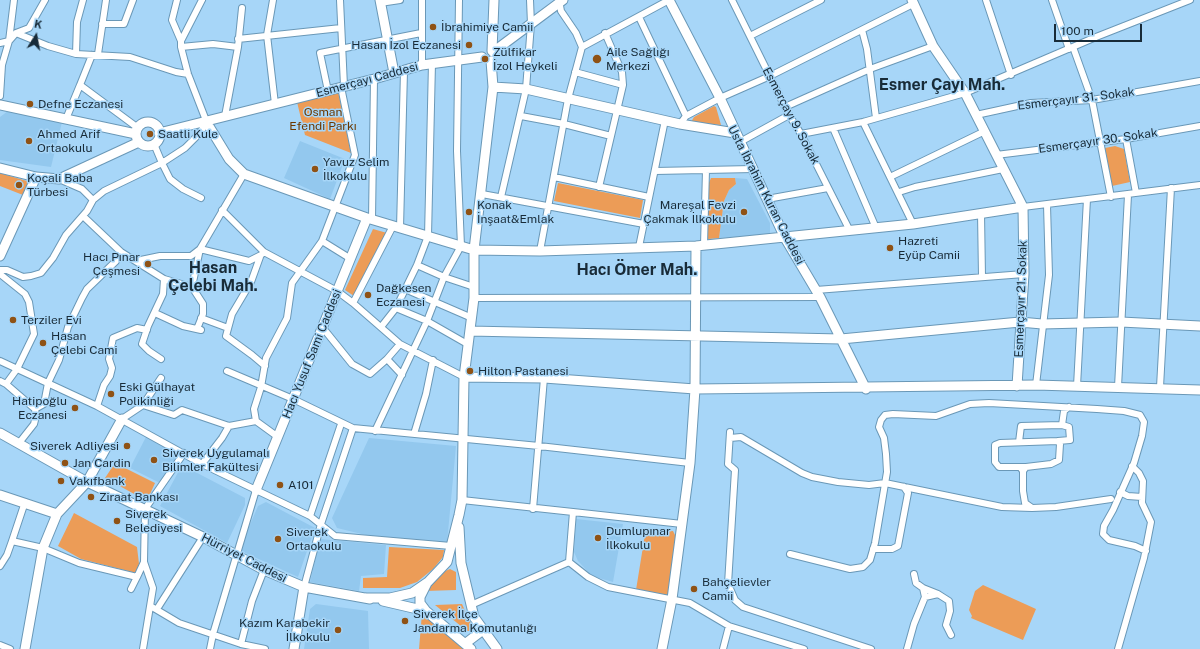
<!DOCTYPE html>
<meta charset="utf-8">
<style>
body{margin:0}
#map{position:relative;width:1200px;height:649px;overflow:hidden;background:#a7d6f8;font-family:"Public Sans",sans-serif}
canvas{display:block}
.north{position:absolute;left:16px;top:16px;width:40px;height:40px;-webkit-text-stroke:3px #a7d6f8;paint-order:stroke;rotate:11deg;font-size:11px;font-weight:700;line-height:16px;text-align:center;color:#182b38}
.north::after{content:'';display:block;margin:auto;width:14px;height:18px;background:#182b38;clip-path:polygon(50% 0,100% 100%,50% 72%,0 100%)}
.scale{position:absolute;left:1054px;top:24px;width:88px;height:18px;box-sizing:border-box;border:2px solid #182b38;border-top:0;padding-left:5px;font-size:12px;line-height:14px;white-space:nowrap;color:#182b38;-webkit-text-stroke:3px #a7d6f8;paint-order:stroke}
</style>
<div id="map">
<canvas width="1200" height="649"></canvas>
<div class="north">K</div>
<div class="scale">100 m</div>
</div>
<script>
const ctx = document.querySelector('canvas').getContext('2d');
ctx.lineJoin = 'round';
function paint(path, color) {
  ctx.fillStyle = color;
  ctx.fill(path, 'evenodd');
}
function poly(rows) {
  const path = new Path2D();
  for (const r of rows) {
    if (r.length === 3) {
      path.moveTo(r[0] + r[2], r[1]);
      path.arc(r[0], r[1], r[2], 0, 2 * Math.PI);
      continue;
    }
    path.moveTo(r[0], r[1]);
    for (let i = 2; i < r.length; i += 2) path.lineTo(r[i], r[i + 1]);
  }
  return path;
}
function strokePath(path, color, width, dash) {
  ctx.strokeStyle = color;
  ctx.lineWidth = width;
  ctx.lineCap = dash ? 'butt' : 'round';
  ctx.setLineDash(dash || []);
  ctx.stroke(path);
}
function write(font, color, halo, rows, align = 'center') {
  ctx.font = font + ' "Public Sans",sans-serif';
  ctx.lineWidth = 3;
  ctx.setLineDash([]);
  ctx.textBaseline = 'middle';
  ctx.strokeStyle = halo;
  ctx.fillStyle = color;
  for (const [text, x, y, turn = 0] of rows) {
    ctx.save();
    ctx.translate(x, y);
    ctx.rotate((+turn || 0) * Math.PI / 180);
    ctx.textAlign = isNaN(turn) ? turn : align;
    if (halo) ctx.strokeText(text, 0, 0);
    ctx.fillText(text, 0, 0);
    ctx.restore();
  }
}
paint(poly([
 [8,111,62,122,51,167,0,160,0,117],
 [300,141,345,159,330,199,284,178],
 [735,178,747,179,770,223,770,235,719,238,724,201,729,190,736,184],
 [147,435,179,453,160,483,130,468],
 [369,438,456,446,447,543,374,537,337,528,332,518],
 [182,465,245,498,245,505,227,543,160,506],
 [266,502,315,528,298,577,239,550,258,506],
 [576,519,623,524,613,582,592,576,578,561,574,552],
 [320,539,386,545,384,574,361,576,359,591,310,582],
 [316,604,368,611,369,649,304,649,310,609]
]), '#93c8ee');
paint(poly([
 [338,91,351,153,305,135,297,102],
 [714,106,716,107,721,125,691,122,694,117],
 [1115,146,1124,149,1130,182,1112,186,1105,148],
 [0,173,30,182,23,195,0,186],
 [711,178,735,178,736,184,729,190,724,201,719,238,708,239,708,185],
 [558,183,643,200,640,218,554,201],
 [373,229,387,233,354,296,345,290],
 [115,463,155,483,147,501,105,478],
 [74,513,137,547,139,564,136,573,81,559,58,546],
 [646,528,673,531,676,537,668,595,636,590],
 [389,547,444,550,443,557,433,569,417,582,400,588,363,588,363,578,387,577],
 [450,569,456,572,456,590,425,591,443,572],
 [983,585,1036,609,1023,640,971,618,972,616,969,610,975,591],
 [462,604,472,626,471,631,467,631,435,605],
 [422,613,469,649,419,649]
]), '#ec9c57');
const street = poly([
 [177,0,172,20,181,41],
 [273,0,267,35,275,104],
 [340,0,344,86],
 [732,0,789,115,801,134,850,231],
 [986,0,1011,75],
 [1052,0,1069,49],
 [380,3,400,0],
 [639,17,686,116],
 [102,24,124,24,133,0],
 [862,30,867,49,876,118],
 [16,33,48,46,76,54,130,57,176,72,188,74],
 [750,36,821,0],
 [238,39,341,28],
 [9,41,16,33,29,28,45,0],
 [9,41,14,0],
 [0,43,9,41,2,65,0,96],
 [181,47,213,44,238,47],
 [582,47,669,0],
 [1073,47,1092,100,1111,197],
 [76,54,77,22,83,0],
 [98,54,106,0],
 [422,65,422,0],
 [575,72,623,85],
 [80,85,92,55],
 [328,91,320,53,421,33],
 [785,107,870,69,933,46],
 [976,115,1031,103,1092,100,1200,81],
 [225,116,238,47,242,8],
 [521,116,564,124,611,136],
 [66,119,80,85,138,128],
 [863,122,913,224],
 [680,124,686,116,720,98,770,76,913,4],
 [833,128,876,228],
 [801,134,863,122,965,93,1096,37,1190,0],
 [1126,139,1136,193],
 [740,142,789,115],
 [996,155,1126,139,1200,126],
 [655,171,753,169],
 [554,177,649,197],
 [890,177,985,131],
 [59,179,82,189,93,200,104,191,162,163,154,144],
 [599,187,623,85,622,72,605,33],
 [899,192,915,187,1003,169],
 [482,194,644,224],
 [501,197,526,89,531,24,530,0],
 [201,198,183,189,170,179,162,163,185,148,197,136,207,123,188,74,181,47,181,41,202,0],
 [767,199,828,188],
 [1023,207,1200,185],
 [222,210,264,252,337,291,353,303,400,344,464,377],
 [981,213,982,277],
 [83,216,121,252,164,279,192,287,200,249,244,174],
 [372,219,374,79],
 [400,228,404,71],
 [322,241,351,259],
 [704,245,706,170],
 [639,247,665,120],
 [200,249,249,261,261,255],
 [540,251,568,99,582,47,576,33,561,11,559,0],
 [260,257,251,282,232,314,226,336,252,355,265,366],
 [136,261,160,256,191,256,200,249],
 [417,265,444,277,474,287],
 [0,270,7,270,23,277,31,276,41,273,53,258,66,235,87,211,93,200],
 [0,274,25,294,29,302,34,334,17,369,6,384,0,381],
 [192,287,203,304,203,314,197,329],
 [405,289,472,318],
 [816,290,1024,274],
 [474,298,820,297],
 [353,303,393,226],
 [396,308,427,321,469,345],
 [155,313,183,326,201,330],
 [201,318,228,328],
 [381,327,396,308,417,265,428,236,432,63],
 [323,328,352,364,370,374,387,359,400,344],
 [161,359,149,351,142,344,148,326,163,294,164,279],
 [387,359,402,375],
 [0,361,97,406,202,464,310,516,335,536,451,546],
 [227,371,293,399,353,428],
 [6,384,35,409,36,416,34,424,19,443],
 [1036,385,1049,275,1047,205],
 [1077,386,1087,199],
 [1118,387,1128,195],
 [1160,387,1171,188],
 [143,405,161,378],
 [97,406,104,385,110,376,112,368,109,359,113,338,137,328,147,330],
 [35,409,44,404,48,383,59,360,68,327,82,298,87,289,116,261,121,252],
 [122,419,143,405,174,415,182,410,229,426,256,421,254,409,261,387,266,358,287,318,292,283,322,241,355,155,341,87],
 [256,421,278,437],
 [1062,425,1064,411,1069,407],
 [375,431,427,321,444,277,461,246,457,151,459,0],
 [730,432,728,464,735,470,728,584,735,600,743,607,871,649],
 [414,434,426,394,433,360],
 [730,438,741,437,802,473,812,477,838,482,869,485,885,483,1002,507,1032,508],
 [1019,442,1021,426,1062,425,1069,427,1070,440,1058,441],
 [202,464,222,438,229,426],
 [1020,467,999,467,995,462,995,445,1000,443,1058,441,1060,444,1059,460,1051,464,1026,467],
 [1023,471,1026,467,1020,467,1023,471,1023,491,1025,503,1032,508,1056,507,1111,499],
 [1120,492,1128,496,1142,497],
 [462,500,573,512,569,562],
 [533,509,544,378],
 [573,512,682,524],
 [310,516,341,424],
 [12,541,25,502],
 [873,549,892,549,898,546,908,493,904,487],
 [790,554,850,569,863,567,870,560,875,543,887,472,886,454,884,438,879,427,881,420,885,415,893,414,936,416,970,404,989,403,1097,409,1124,411,1140,415,1144,422,1142,436,1134,463,1113,510,1104,526,1103,534,1109,540,1135,546,1146,551],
 [0,566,7,555,12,541,43,548,79,563,137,577,144,562],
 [304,587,321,524,353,428,539,446,690,463],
 [923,588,938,594,925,597],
 [131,589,137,577],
 [938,594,949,601,950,611,946,625,951,635],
 [471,605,569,562,588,577,608,587,690,603,729,626,804,649],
 [152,607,179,623,241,644,265,649],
 [157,609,203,537],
 [241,644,252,601,264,570],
 [0,645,10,649],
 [143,649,153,588,144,562,145,509,184,453],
 [210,649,213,634,256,490],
 [723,649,729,626],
 [907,649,914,624,925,597,923,588,916,583,914,574],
 [1118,649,1144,558,1151,522,1142,503,1143,481,1139,473,1132,466]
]);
const secondary = poly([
 [380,0,394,73],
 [669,0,720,98,785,238,820,297,866,389],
 [912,0,933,46,965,93,1023,207,1024,274,1017,386],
 [492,51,494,0],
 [493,52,563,0],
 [493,87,526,89,680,124,735,133],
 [0,105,136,134],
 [148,134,12],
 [207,123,229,159,244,174,367,218,474,250,540,251,696,246,913,224,1023,207],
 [159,133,374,79,422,65,482,57],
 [0,168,36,177,59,179,139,142],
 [0,256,36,177],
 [470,331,841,339,1020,322,1042,324,1121,322,1200,326],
 [464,377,544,378,695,389,1036,385,1200,390],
 [0,433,87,482,203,537,264,570,304,587,370,599],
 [256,490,367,218],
 [0,495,57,514],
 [459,527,461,563,474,617,497,649],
 [427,583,420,597,420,603,426,611,471,649],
 [366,598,390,598,412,593,428,582,447,562,459,515,462,500,464,377,474,298,474,250,493,87,491,61],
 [383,601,426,611],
 [466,643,483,630],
 [25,649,43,548,57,514,87,482,122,419],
 [294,649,304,587],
 [662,649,672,599,690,463,695,389,696,246]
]);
strokePath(street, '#6a98b7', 8);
strokePath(secondary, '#6a98b7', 11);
strokePath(street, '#fff', 6);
strokePath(secondary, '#fff', 9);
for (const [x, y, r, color] of [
 [433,27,4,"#8f5215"],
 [469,45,4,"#8f5215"],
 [485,59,4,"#8f5215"],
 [597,59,5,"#8f5215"],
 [30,104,4,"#8f5215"],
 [150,134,4,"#8f5215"],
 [29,141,4,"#8f5215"],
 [315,169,4,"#8f5215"],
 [19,185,4,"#8f5215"],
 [469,212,4,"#8f5215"],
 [744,212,4,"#8f5215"],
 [890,248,4,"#8f5215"],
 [148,264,4,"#8f5215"],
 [368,295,4,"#8f5215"],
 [13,320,4,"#8f5215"],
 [43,343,4,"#8f5215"],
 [470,371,4,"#8f5215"],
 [111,394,4,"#8f5215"],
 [75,408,4,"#8f5215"],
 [127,446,4,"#8f5215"],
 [154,460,4,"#8f5215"],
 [65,463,4,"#8f5215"],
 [61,481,4,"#8f5215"],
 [280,485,4,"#8f5215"],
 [91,497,4,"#8f5215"],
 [117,521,4,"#8f5215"],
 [598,538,4,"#8f5215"],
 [278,539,4,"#8f5215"],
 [694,589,4,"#8f5215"],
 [405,621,4,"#8f5215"],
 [338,630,4,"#8f5215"]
]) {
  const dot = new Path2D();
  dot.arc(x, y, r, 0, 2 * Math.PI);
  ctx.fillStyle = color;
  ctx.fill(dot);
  strokePath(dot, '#a7d6f8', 1.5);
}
write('12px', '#182b38', '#a7d6f8', [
 ["İbrahimiye Camii",441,27],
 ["Hasan İzol Eczanesi",461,45,"right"],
 ["Zülfikar",493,52],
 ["İzol Heykeli",493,66],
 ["Aile Sağlığı",606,52],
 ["Merkezi",606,66],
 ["Defne Eczanesi",38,104],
 ["Ahmed Arif",37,134],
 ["Ortaokulu",37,148],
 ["Saatli Kule",158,134],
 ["Yavuz Selim",323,162],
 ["İlkokulu",323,176],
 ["Koçali Baba",27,178],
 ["Türbesi",27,192],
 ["Konak",477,205],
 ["İnşaat&Emlak",477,219],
 ["Mareşal Fevzi",736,205,"right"],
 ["Çakmak İlkokulu",736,219,"right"],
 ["Hazreti",898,241],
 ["Eyüp Camii",898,255],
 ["Hacı Pınar",140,257,"right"],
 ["Çeşmesi",140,271,"right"],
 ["Dağkesen",376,288],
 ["Eczanesi",376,302],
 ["Terziler Evi",21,320],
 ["Hasan",51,336],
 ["Çelebi Cami",51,350],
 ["Hilton Pastanesi",478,371],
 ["Eski Gülhayat",119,387],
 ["Polikinliği",119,401],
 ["Hatipoğlu",67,401,"right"],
 ["Eczanesi",67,415,"right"],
 ["Siverek Adliyesi",119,446,"right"],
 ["Siverek Uygulamalı",162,453],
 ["Bilimler Fakültesi",162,467],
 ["Jan Cardin",73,463],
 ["Vakıfbank",69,481],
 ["A101",288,485],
 ["Ziraat Bankası",99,497],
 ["Siverek",125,514],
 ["Belediyesi",125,528],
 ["Dumlupınar",606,531],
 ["İlkokulu",606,545],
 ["Siverek",286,532],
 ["Ortaokulu",286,546],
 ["Bahçelievler",702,582],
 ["Camii",702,596],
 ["Siverek İlçe",413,614],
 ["Jandarma Komutanlığı",413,628],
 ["Kazım Karabekir",330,623,"right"],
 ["İlkokulu",330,637,"right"]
], 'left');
write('12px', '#182b38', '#a7d6f8', [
 ["Esmerçayı Caddesi",367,80,-15],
 ["Esmerçayır 31. Sokak",1076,99,-7],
 ["Esmerçayı 9. Sokak",791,116,62],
 ["Esmerçayır 30. Sokak",1098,141,-8],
 ["Usta İbrahim Kuran Caddesi",766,195,63],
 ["Esmerçayır 21. Sokak",1021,299,-88],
 ["Hacı Yusuf Sami Caddesi",312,354,-68],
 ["Hürriyet Caddesi",244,558,27]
]);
write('12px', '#6c3800', '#a7d6f8', [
 ["Osman",323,112],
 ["Efendi Parkı",323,126]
]);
write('bold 16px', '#182b38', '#a7d6f8', [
 ["Esmer Çayı Mah.",942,85],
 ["Hasan",213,268],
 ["Çelebi Mah.",213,286],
 ["Hacı Ömer Mah.",637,270]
]);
</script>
